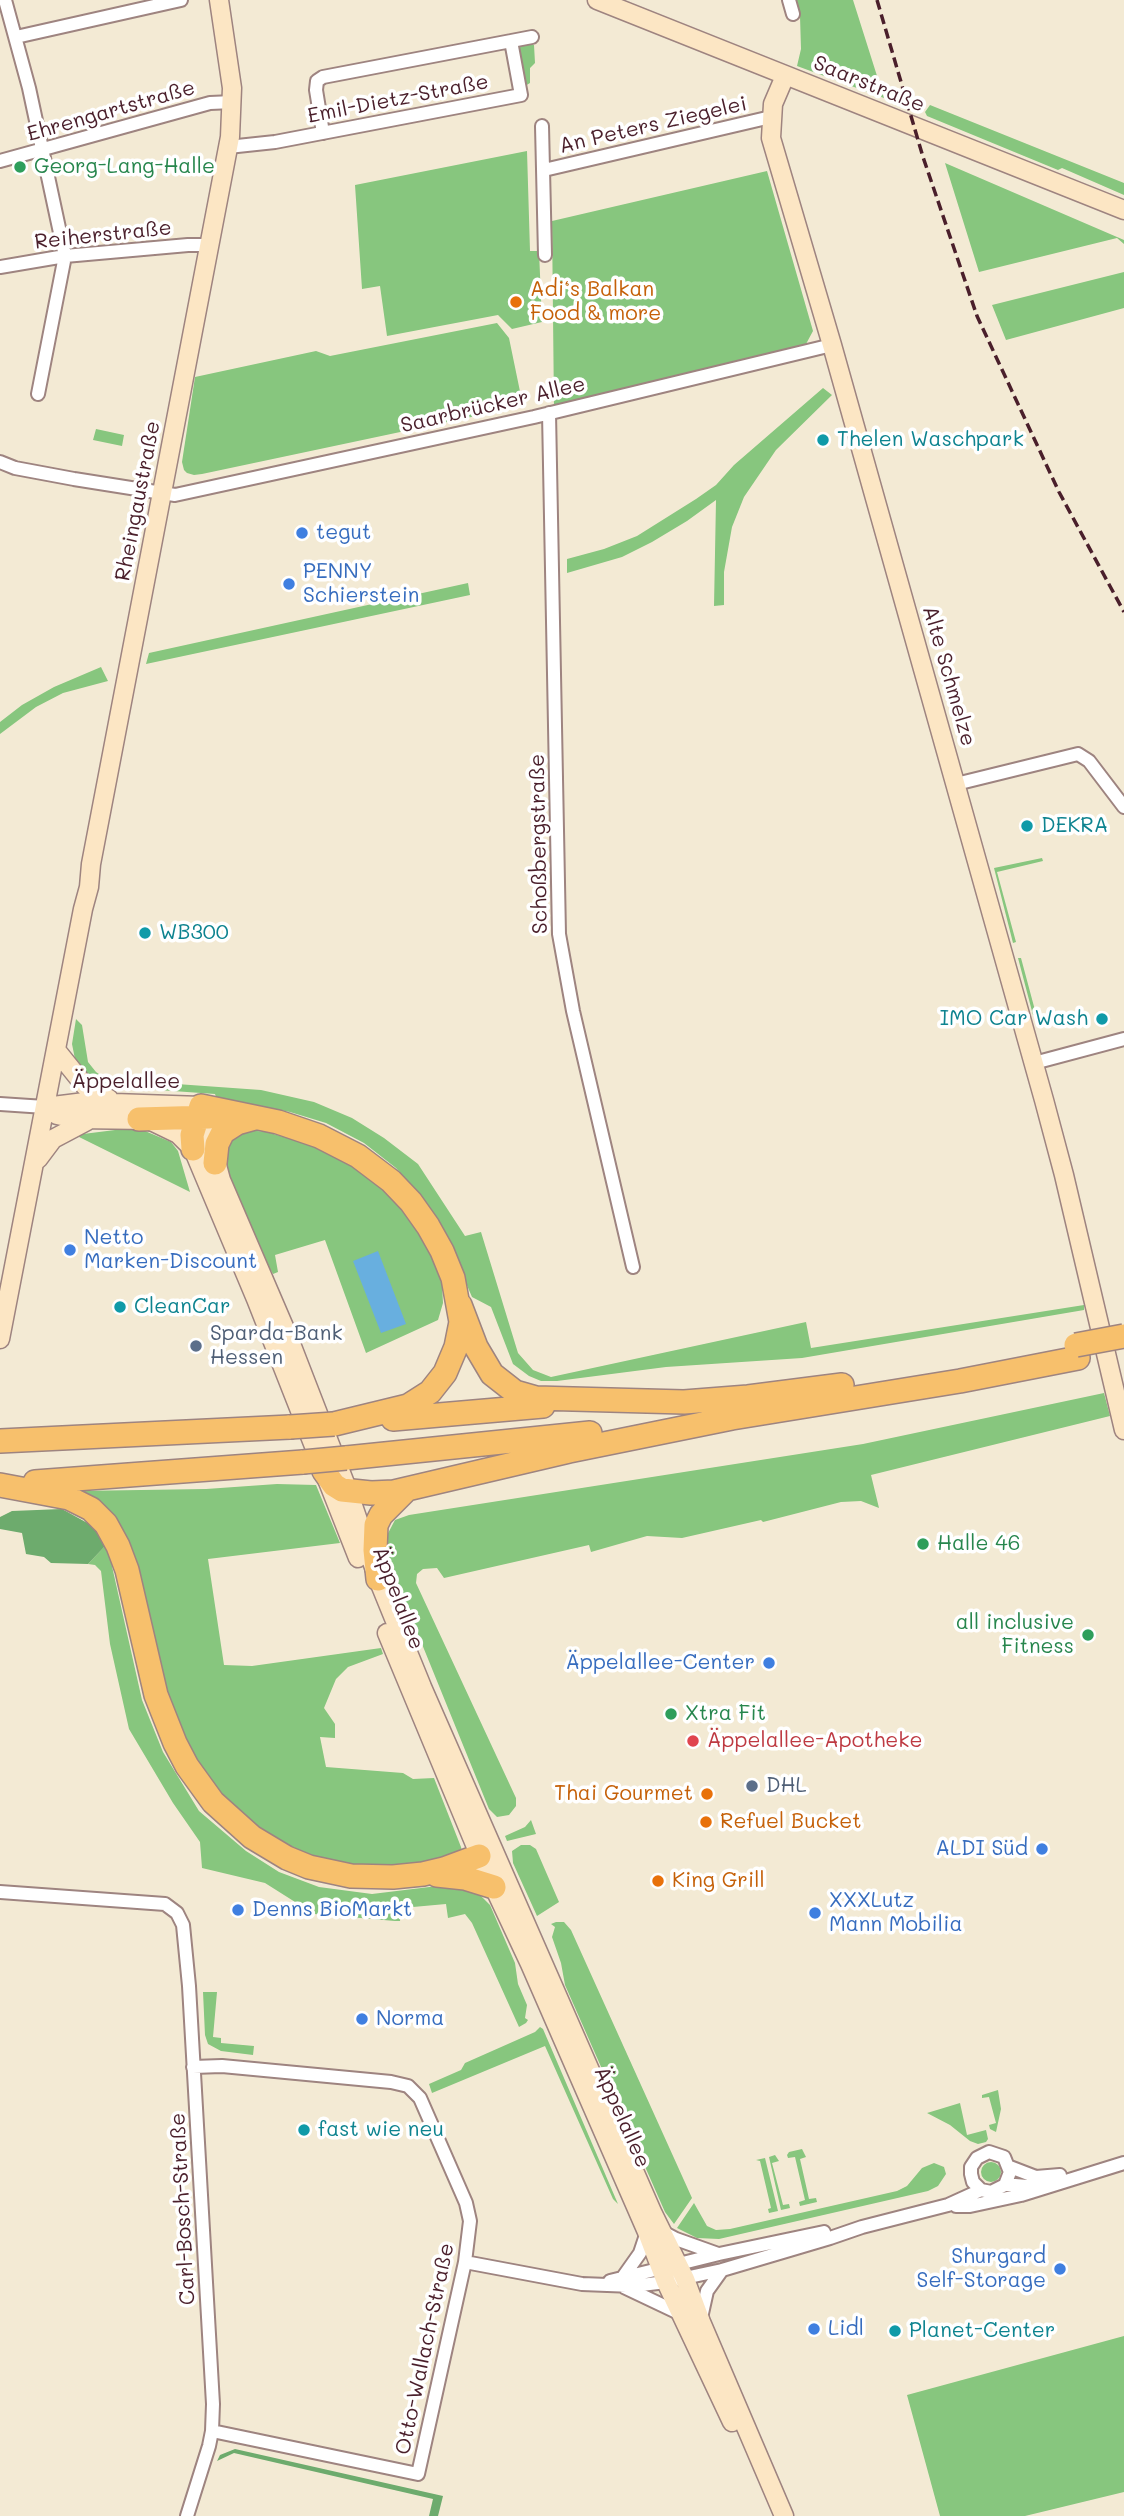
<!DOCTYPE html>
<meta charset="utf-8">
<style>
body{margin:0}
canvas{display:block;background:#f3ead4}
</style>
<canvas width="1124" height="2516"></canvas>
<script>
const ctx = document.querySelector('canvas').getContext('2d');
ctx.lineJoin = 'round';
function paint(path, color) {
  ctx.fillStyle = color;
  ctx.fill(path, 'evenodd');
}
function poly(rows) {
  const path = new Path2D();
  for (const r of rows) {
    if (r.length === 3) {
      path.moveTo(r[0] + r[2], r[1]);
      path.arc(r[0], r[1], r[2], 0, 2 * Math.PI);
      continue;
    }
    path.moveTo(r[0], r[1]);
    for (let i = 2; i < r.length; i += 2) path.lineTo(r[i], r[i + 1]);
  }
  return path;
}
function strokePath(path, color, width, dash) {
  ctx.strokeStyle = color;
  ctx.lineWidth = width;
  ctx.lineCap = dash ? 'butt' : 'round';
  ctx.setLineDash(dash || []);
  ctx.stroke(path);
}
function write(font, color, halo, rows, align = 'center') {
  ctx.font = font + ' Mali,sans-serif';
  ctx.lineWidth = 7;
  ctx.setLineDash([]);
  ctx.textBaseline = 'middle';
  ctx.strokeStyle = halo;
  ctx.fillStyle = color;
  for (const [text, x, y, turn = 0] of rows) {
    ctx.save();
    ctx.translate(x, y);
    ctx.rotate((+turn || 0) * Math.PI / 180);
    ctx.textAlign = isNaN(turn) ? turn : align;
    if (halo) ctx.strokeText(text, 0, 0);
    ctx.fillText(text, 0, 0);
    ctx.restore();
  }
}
paint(poly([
 [796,0,853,0,884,98,797,66,801,49,800,16],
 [521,43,534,45,535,63,530,68,530,83,525,86,517,48],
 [930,105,1124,183,1124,195,1062,168,1058,170,927,116,925,112],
 [527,151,530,251,539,251,542,322,512,329,498,315,387,336,380,286,362,289,355,185],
 [945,163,1124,240,1124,244,1117,238,979,272],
 [767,171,813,331,806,344,554,409,552,221],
 [1124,272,1124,308,1006,340,992,305],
 [497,323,509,338,523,406,202,474,194,475,187,473,184,470,182,462,195,377,316,351,330,356],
 [823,388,832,395,776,450,744,497,732,527,724,572,724,605,714,606,716,500,687,521,652,542,622,557,567,573,567,559,604,549,637,536,696,499,716,485,734,465],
 [96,429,124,435,122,446,93,440],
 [468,583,470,595,146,664,149,653],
 [101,667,108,681,63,693,36,707,0,734,0,722,22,705,54,687],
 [1042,858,1043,861,997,872,1016,942,1013,943,994,868],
 [1018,958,1021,958,1036,1014,1033,1015],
 [76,1019,82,1025,88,1062,96,1072,106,1079,261,1090,314,1102,352,1118,384,1138,418,1164,465,1236,481,1232,518,1353,533,1370,551,1377,806,1322,811,1348,1084,1305,1084,1310,802,1358,666,1367,557,1381,541,1381,529,1376,513,1364,491,1307,472,1297,444,1232,424,1199,396,1168,364,1143,326,1123,290,1112,216,1097,215,1094,117,1087,96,1082,79,1068,75,1059,72,1044],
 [123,1129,145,1131,171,1142,178,1151,190,1192,75,1135],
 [247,1130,267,1132,310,1145,340,1158,376,1180,411,1217,434,1260,442,1285,443,1303,438,1320,366,1353,325,1240,275,1255,278,1272,273,1274,253,1238,224,1167,228,1137],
 [1104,1393,1110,1416,871,1475,879,1508,861,1501,841,1502,763,1522,761,1520,682,1538,647,1536,591,1552,589,1545,444,1578,437,1568,423,1569,417,1574,416,1583,516,1798,516,1806,509,1815,497,1817,489,1809,387,1558,385,1539,395,1520,409,1515,863,1444],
 [277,1484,316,1485,340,1543,208,1559,224,1665,252,1666,381,1648,383,1654,348,1667,336,1679,324,1708,335,1724,335,1738,320,1737,326,1767,403,1773,413,1779,434,1778,461,1847,462,1852,453,1858,405,1865,372,1867,336,1862,312,1856,285,1843,264,1832,235,1811,213,1785,190,1749,178,1724,159,1665,143,1592,76,1491,206,1489],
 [107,1544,142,1700,163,1752,199,1811,246,1851,279,1872,319,1887,372,1894,454,1884,475,1890,490,1905,515,1963,518,1984,527,2005,525,2018,528,2020,526,2023,519,2027,472,1923,465,1914,448,1918,446,1904,402,1908,400,1921,395,1921,303,1913,303,1907,265,1883,202,1868,200,1842,173,1803,129,1729,110,1644,101,1571,95,1565,88,1564],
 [531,1820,536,1834,507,1841,505,1836,525,1827],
 [521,1845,530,1845,536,1849,559,1902,537,1916,513,1863,512,1851],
 [556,1922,564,1922,571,1930,692,2198,674,2224,665,2212,565,1985,561,1963,552,1937,555,1927,551,1924],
 [203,1992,217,1992,213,2037,221,2038,221,2043,254,2046,253,2055,221,2051,208,2044,205,2035],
 [540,2027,543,2029,618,2204,613,2199,545,2046,432,2093,429,2084,461,2070,465,2063,535,2032],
 [998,2090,1001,2109,996,2132,990,2129,989,2125,996,2123,989,2097,982,2098,982,2095],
 [960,2103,967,2135,986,2130,988,2139,986,2142,978,2144,970,2141,950,2125,927,2113],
 [802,2149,806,2157,800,2159,809,2199,816,2198,817,2202,800,2206,799,2202,805,2200,795,2157,788,2158,787,2155,789,2152],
 [775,2155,779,2161,772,2163,783,2205,789,2204,790,2208,781,2210,769,2157],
 [765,2158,778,2211,769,2213,768,2209,771,2208,760,2161,756,2160],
 [991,2172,10],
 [934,2163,944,2167,946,2174,938,2186,928,2191,719,2239,697,2238,677,2228,694,2203,707,2226,716,2230,730,2229,897,2191,907,2186,922,2168],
 [1124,2336,1124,2492,1025,2516,940,2516,907,2395]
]), '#87c67e');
paint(poly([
 [62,1509,91,1525,107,1544,88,1564,51,1563,44,1557,26,1554,22,1533,0,1529,0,1517,12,1511],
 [235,2449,443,2496,438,2516,429,2516,433,2499,234,2453,217,2461,220,2455]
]), '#6dab6d');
paint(poly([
 [378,1251,406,1324,381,1333,353,1261]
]), '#68afdf');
const street = poly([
 [5,0,29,88,65,256,38,394],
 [789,0,793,14],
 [16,37,181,0],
 [542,126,545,255],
 [323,133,316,90,317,81,323,77,532,37],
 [228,147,275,142,521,95,511,41],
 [0,161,210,103,233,102],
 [544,170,771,117],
 [0,267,65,256,188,245,210,245],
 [549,413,559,934,573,1011,633,1267],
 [0,462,15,468,74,479,175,495,534,417,832,345],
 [956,784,1078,754,1089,761,1124,807],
 [1034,1063,1124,1039],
 [0,1104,45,1107],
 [0,1892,165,1904,177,1913,183,1925,189,1986,213,2404,212,2431,209,2446,187,2516],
 [193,2067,222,2066,391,2082,408,2086,420,2098,466,2203,470,2221,465,2262,418,2474,212,2431],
 [1010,2167,1036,2177,1060,2175],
 [1005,2185,1010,2172,1004,2157,989,2152,977,2158,971,2167,971,2174,973,2182,981,2190,991,2192,1005,2185,1015,2185,1038,2187],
 [956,2206,970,2206,1021,2195,1124,2163],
 [661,2231,676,2239,718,2254],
 [465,2262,582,2284,633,2286,666,2282,722,2270,830,2238,862,2227,948,2205,981,2190],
 [623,2277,640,2253,647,2232],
 [610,2281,719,2254,824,2232],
 [624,2287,683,2315],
 [701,2318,707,2291,722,2270]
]);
const secondary = poly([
 [597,0,1124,210],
 [785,76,773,104,771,138,832,345,1044,1100,1064,1175,1124,1430],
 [56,1050,85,1086,109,1099],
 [45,1107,85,1102,201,1106,221,1180,288,1336,348,1491,378,1579,422,1687,653,2214,685,2279,701,2322,784,2516],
 [45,1107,57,1115,76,1119,149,1120,178,1134,193,1149,256,1299,358,1558],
 [38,1159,53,1139,87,1121],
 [0,1339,83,909,89,887,91,864,230,137,232,88,219,0],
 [387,1633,484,1866,530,1964,647,2232,666,2282,732,2422]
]);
const highway = poly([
 [139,1119,209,1117],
 [193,1149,192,1135,201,1106,278,1122,319,1136,358,1156,391,1181,411,1202,428,1226,442,1251,453,1278,461,1322,456,1347,445,1373,430,1392,408,1406,334,1424],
 [215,1163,217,1144,223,1132,237,1123,255,1118],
 [460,1305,476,1347,492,1374,515,1392,536,1398,684,1402,748,1397,842,1385],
 [393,1419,543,1406],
 [0,1441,290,1427],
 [346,1458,590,1433],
 [324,1471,334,1485,342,1490,371,1493,394,1492,569,1451,732,1418,960,1381,1078,1358],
 [35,1482,303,1462],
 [0,1485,69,1498,91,1509,106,1524,118,1546,127,1570,156,1695,175,1743,187,1766,213,1802,252,1837,287,1858,309,1867,351,1876,393,1877,423,1874,444,1869,479,1856],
 [378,1579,375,1550,376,1525,381,1515,406,1490],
 [437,1875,465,1878,494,1887]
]);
strokePath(street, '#9e8480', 16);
strokePath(secondary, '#9e8480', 21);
strokePath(highway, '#9e8480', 26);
strokePath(street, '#fff', 12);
strokePath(secondary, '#fce6c4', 18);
strokePath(highway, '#f7c06c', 23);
strokePath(poly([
 [877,0,923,157,977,316,1059,492,1124,612]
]), '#4a1f2b', 3.5, [10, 5]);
const highwayBridge = poly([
 [1076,1345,1124,1336],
 [290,1427,334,1424],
 [303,1462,346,1458]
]);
strokePath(highwayBridge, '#9e8480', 26, []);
strokePath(highwayBridge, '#f7c06c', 23);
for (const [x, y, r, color] of [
 [20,167,7,"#2e9e5b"],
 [516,302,7,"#e8710a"],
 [823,440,7,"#0f9aa8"],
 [302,533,7,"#3f7fe0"],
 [289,584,7,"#3f7fe0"],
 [1027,826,7,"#0f9aa8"],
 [145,933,7,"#0f9aa8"],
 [1102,1019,7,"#0f9aa8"],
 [70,1250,7,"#3f7fe0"],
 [120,1307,7,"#0f9aa8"],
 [196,1346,7,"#5c6f8a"],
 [923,1544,7,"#2e9e5b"],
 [1088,1635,7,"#2e9e5b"],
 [769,1663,7,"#3f7fe0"],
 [671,1714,7,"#2e9e5b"],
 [693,1741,7,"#e0444e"],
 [752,1786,7,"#5c6f8a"],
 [707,1794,7,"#e8710a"],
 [706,1822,7,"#e8710a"],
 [1042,1849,7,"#3f7fe0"],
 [658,1881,7,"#e8710a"],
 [238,1910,7,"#3f7fe0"],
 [815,1913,7,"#3f7fe0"],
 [362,2019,7,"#3f7fe0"],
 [304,2130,7,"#0f9aa8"],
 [1060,2269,7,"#3f7fe0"],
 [814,2329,7,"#3f7fe0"],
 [895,2331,7,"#0f9aa8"]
]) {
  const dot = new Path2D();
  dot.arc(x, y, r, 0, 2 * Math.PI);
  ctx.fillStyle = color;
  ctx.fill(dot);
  strokePath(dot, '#fff', 2.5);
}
write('21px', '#4a1f2b', '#fff', [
 ["Saarstraße",869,84,22],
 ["Emil-Dietz-Straße",398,99,-11],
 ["Ehrengartstraße",111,111,-16],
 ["An Peters Ziegelei",653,125,-13],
 ["Reiherstraße",103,235,-6],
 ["Saarbrücker Allee",493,405,-13],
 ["Rheingaustraße",138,501,-79],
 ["Alte Schmelze",949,676,74],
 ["Schoßbergstraße",539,844,-91],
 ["Äppelallee",126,1082],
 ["Äppelallee",398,1598,69],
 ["Äppelallee",622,2117,66],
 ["Carl-Bosch-Straße",183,2209,-93],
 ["Otto-Wallach-Straße",425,2349,-78]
]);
write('21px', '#27864d', '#fff', [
 ["Georg-Lang-Halle",34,167],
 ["Halle 46",937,1544],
 ["all inclusive",1074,1623,"right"],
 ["Fitness",1074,1647,"right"],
 ["Xtra Fit",685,1714]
], 'left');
write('21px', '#c56008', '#fff', [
 ["Adi‘s Balkan",530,290],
 ["Food & more",530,314],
 ["Thai Gourmet",693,1794,"right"],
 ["Refuel Bucket",720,1822],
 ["King Grill",672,1881]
], 'left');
write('21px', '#0d838f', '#fff', [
 ["Thelen Waschpark",837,440],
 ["DEKRA",1041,826],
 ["WB300",159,933],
 ["IMO Car Wash",1088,1019,"right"],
 ["CleanCar",134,1307],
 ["fast wie neu",318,2130],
 ["Planet-Center",909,2331]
], 'left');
write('21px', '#366cbe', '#fff', [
 ["tegut",316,533],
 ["PENNY",303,572],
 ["Schierstein",303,596],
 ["Netto",84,1238],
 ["Marken-Discount",84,1262],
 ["Äppelallee-Center",755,1663,"right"],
 ["ALDI Süd",1028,1849,"right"],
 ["XXXLutz",829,1901],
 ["Mann Mobilia",829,1925],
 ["Denns BioMarkt",252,1910],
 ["Norma",376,2019],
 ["Shurgard",1046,2257,"right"],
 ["Self-Storage",1046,2281,"right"],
 ["Lidl",828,2329]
], 'left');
write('21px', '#4e5e75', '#fff', [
 ["Sparda-Bank",210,1334],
 ["Hessen",210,1358],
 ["DHL",766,1786]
], 'left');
write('21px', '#be3a42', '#fff', [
 ["Äppelallee-Apotheke",707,1741]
], 'left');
</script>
